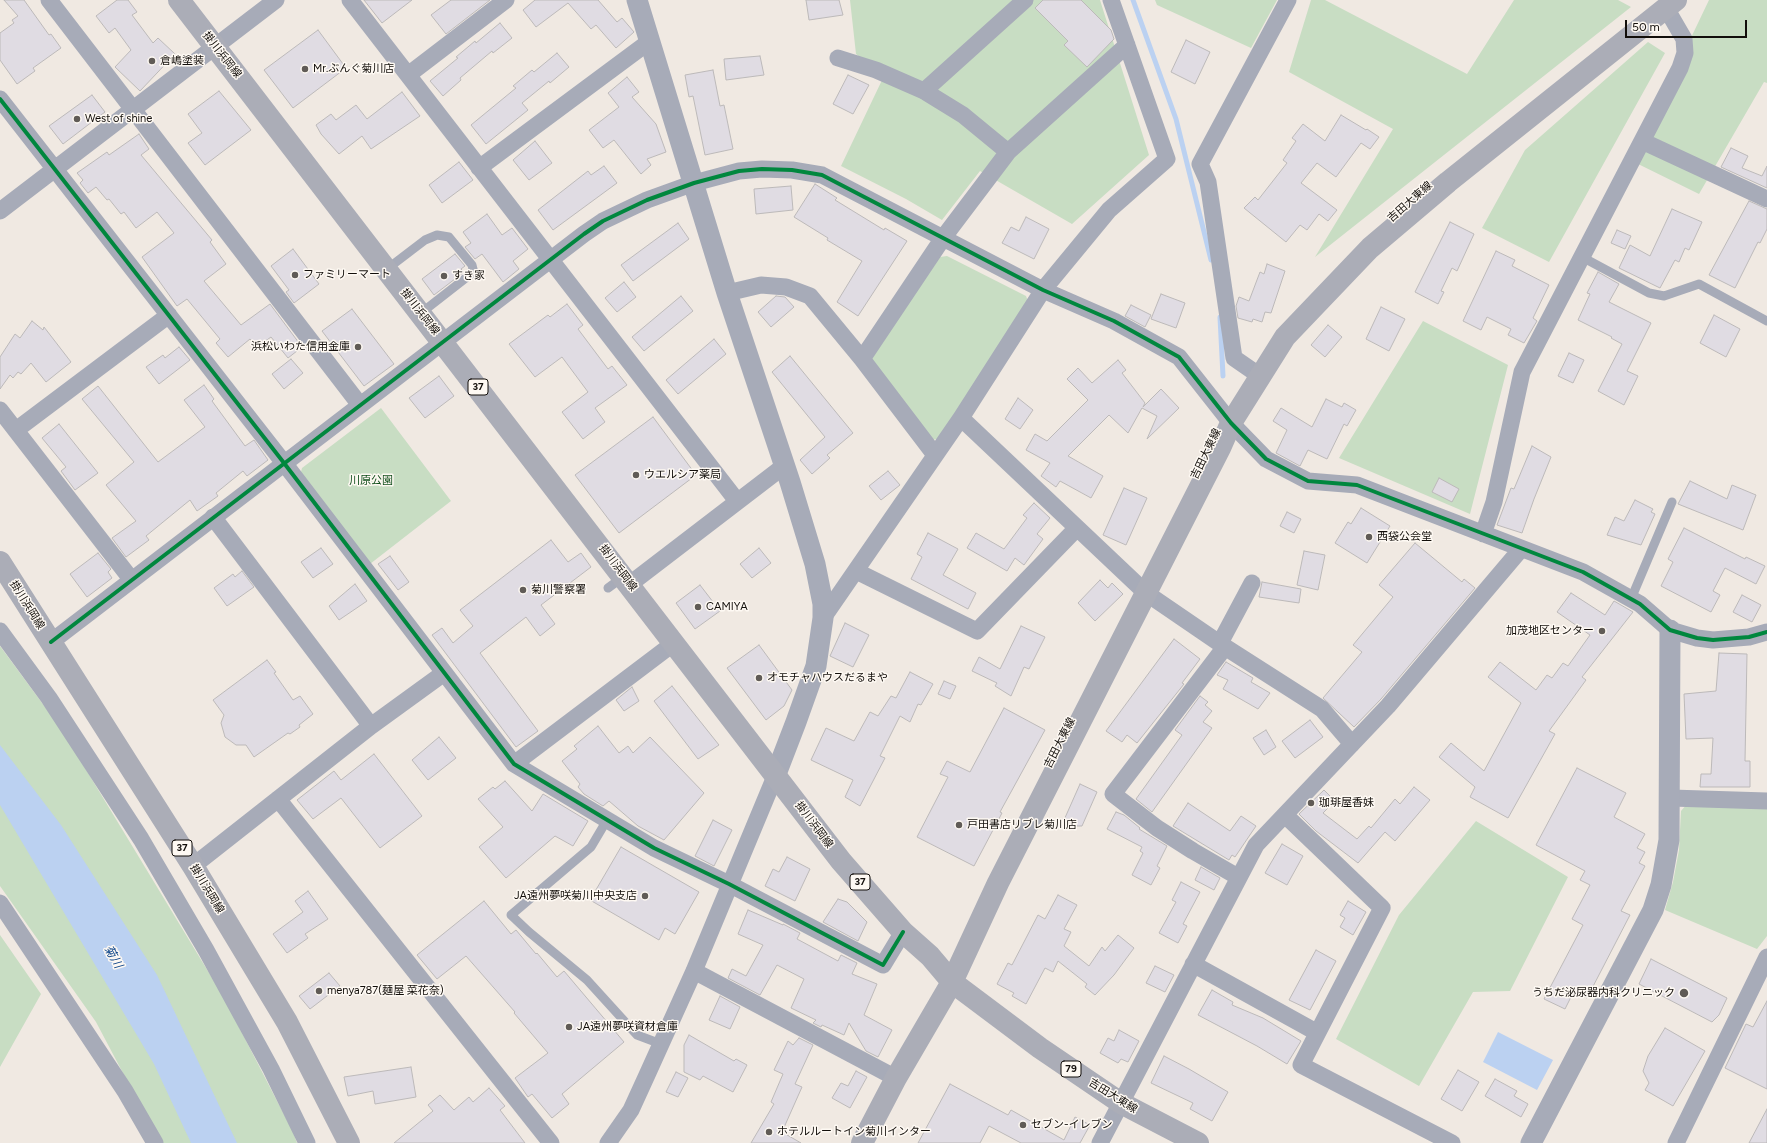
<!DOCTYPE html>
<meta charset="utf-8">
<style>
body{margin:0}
#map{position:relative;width:1767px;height:1143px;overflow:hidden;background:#f0e9e2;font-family:Figtree,sans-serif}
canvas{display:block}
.scale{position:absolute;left:1625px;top:20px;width:122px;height:18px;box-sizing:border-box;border:2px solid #120e0a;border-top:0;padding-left:5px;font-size:12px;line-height:14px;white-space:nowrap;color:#120e0a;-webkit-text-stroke:3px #fef9f3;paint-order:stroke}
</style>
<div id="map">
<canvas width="1767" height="1143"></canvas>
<div class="scale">50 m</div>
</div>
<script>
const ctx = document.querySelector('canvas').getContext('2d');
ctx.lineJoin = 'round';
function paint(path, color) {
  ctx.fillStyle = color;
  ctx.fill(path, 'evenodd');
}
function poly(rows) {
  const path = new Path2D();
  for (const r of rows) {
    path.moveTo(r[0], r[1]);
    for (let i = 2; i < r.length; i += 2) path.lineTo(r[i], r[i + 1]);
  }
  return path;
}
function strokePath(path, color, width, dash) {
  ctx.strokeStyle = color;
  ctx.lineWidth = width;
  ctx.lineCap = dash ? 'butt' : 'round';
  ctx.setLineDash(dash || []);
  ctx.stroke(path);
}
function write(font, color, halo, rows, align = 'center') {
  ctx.font = font + ' Figtree,"Noto Sans JP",sans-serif';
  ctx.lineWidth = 3;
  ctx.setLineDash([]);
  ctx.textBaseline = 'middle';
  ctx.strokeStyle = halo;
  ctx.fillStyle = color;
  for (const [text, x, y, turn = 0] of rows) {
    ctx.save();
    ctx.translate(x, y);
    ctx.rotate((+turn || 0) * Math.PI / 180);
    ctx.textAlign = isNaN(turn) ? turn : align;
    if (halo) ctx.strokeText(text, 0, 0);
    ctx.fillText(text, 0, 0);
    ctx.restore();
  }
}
paint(poly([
 [850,0,1100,0,1149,155,1072,224,980,171,942,220,906,199,841,166,883,78,856,54],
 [1155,0,1277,0,1251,48,1157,5],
 [1311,0,1325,0,1467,74,1514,0,1618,0,1631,7,1315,257,1393,129,1289,72],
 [1709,0,1767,0,1767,83,1764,82,1699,194,1632,161],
 [1648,42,1665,53,1549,262,1482,228,1525,150],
 [947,256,1026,296,1029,304,938,439,930,440,872,364,872,357,940,257],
 [1423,321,1508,365,1470,514,1339,458],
 [381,408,451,501,370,564,300,476,302,468],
 [0,646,62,730,223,996,293,1132,297,1143,160,1143,96,1022,0,886],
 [1687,804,1767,808,1767,936,1757,949,1665,910,1673,882,1679,850,1681,811],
 [1476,821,1568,877,1510,991,1473,992,1419,1086,1336,1039,1399,915],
 [0,935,41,994,0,1067]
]), '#c8ddc3');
paint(poly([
 [0,745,61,825,157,975,237,1143,191,1143,154,1064,0,805],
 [1498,1032,1553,1060,1537,1090,1483,1062]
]), '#bbd1f1');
strokePath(poly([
 [1133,0,1176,119,1211,260],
 [1220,317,1223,376]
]), '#bbd1f1', 5);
const building = poly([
 [4,0,24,0,49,35,51,34,61,48,33,68,35,71,17,84,0,60,0,33,14,23,12,20,18,16,4,0],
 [117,0,128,0,137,12,132,15,153,43,158,38,175,54,140,91,115,67,131,50,115,28,109,33,96,16,117,0],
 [364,0,412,0,382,23,364,0],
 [451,0,490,0,446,34,431,15,451,0],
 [535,0,598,0,617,22,622,18,634,32,616,48,596,25,591,29,568,3,536,27,523,10,535,0],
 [806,0,839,0,843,15,809,20,806,0],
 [1043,0,1081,0,1111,30,1114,39,1087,67,1064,45,1068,41,1035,8,1043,0],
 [500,23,512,38,493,53,492,51,460,78,461,80,443,96,430,81,458,58,456,57,475,41,476,43,500,23],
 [318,30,346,68,293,108,264,70,318,30],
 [1186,40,1210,52,1195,84,1171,72,1186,40],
 [557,53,569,67,550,83,549,81,522,103,528,110,486,144,471,125,516,88,513,86,532,70,534,72,557,53],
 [760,56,764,75,726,80,724,59,760,56],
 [713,70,720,106,724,105,733,149,705,155,693,96,689,97,685,75,713,70],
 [848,75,869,85,853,114,833,104,848,75],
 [627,77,639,92,632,97,656,124,666,152,647,159,651,165,641,174,614,140,603,148,589,130,619,107,608,93,627,77],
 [219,91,251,130,205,165,188,143,202,133,188,114,219,91],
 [402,92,420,116,371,149,362,136,339,154,321,134,316,125,331,114,336,120,356,105,367,119,402,92],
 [92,95,105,112,63,144,49,126,92,95],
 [1341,115,1366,130,1367,129,1379,137,1370,149,1361,143,1336,177,1317,163,1301,183,1337,210,1328,221,1319,214,1307,230,1300,225,1286,242,1244,208,1255,197,1258,200,1287,163,1283,160,1296,141,1292,138,1303,124,1325,141,1341,115],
 [139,134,149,149,141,155,212,240,210,242,226,264,204,281,241,325,270,304,302,347,288,358,271,337,257,347,250,339,228,357,216,343,220,339,187,299,177,306,142,257,174,233,157,212,136,228,124,212,121,214,109,199,107,200,96,187,88,193,80,183,83,180,77,173,107,152,109,155,139,134],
 [535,141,552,163,529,180,513,160,535,141],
 [1731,148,1748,156,1742,168,1762,176,1767,166,1767,188,1721,167,1731,148],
 [459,162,473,180,442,203,429,185,459,162],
 [604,166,617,183,553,230,538,210,588,171,591,175,604,166],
 [815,184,837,198,835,200,884,230,885,228,907,241,858,316,837,302,862,261,827,240,828,238,794,217,815,184],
 [791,186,793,210,756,214,754,189,791,186],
 [1749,201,1767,209,1767,229,1760,243,1758,242,1735,288,1709,275,1749,201],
 [1672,209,1702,222,1689,250,1685,248,1679,262,1675,260,1660,288,1619,268,1630,245,1650,256,1672,209],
 [487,214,502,235,512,228,528,249,513,261,519,269,503,282,482,254,475,259,465,247,471,243,463,232,487,214],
 [1026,217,1049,229,1034,259,1002,243,1011,227,1019,231,1026,217],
 [1450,222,1474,234,1457,271,1452,268,1441,291,1444,292,1438,304,1415,292,1450,222],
 [678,223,689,239,633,281,621,265,678,223],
 [1617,230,1631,236,1625,249,1611,243,1617,230],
 [293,249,319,284,294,303,286,292,289,290,271,266,293,249],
 [1496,251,1515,260,1512,266,1549,285,1533,318,1537,321,1524,343,1508,335,1511,329,1487,317,1481,330,1463,321,1496,251],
 [455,254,465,266,461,269,464,272,434,295,422,279,455,254],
 [1267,264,1285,271,1271,313,1265,312,1262,322,1253,319,1252,322,1238,318,1236,306,1239,297,1249,301,1260,272,1264,274,1267,264],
 [1598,272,1619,284,1609,302,1651,323,1627,371,1638,376,1624,405,1598,391,1622,344,1611,338,1612,337,1578,320,1590,294,1587,293,1598,272],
 [624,282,636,297,617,312,605,298,624,282],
 [1161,294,1185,303,1176,328,1151,319,1161,294],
 [681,296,693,311,644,351,632,337,681,296],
 [776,296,785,297,794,307,771,327,758,312,776,296],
 [567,304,583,325,578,329,608,369,612,366,627,385,595,408,605,422,583,439,562,412,588,392,562,357,535,377,509,344,548,315,550,317,567,304],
 [1131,305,1151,315,1145,327,1125,316,1131,305],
 [1381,307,1405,319,1389,351,1366,339,1381,307],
 [352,309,394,364,364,386,322,331,352,309],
 [1714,315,1740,329,1726,357,1700,343,1714,315],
 [32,321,43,330,44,327,71,362,46,382,31,363,21,374,18,372,13,378,10,375,0,389,0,357,15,334,20,338,32,321],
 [1328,325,1342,337,1325,357,1311,345,1328,325],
 [714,339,726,354,678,394,666,380,714,339],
 [179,347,190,360,159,384,146,367,163,355,165,358,179,347],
 [1569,353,1584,360,1573,383,1558,376,1569,353],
 [790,356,853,433,827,455,830,458,812,474,800,460,825,437,772,372,790,356],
 [291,359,303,373,284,389,272,374,291,359],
 [1118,360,1126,370,1122,373,1145,403,1143,407,1161,389,1179,408,1147,439,1157,416,1142,408,1128,433,1109,415,1068,456,1103,476,1091,498,1060,481,1056,487,1041,476,1050,463,1026,450,1035,434,1047,441,1088,400,1067,379,1078,368,1092,383,1118,360],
 [439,376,454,396,425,418,409,398,439,376],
 [204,385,214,399,212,401,245,446,254,440,268,460,247,476,243,471,216,493,218,496,197,511,190,500,146,536,149,540,126,557,112,538,136,521,106,485,134,462,82,399,98,386,158,462,205,427,184,400,204,385],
 [1018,398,1033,410,1020,429,1005,419,1018,398],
 [1326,399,1342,407,1344,403,1356,410,1347,426,1344,424,1327,459,1308,450,1300,466,1276,453,1287,430,1273,421,1281,408,1312,427,1326,399],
 [653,417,696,475,619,533,575,475,653,417],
 [59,424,98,473,75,490,61,471,66,467,42,438,59,424],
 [1532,446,1551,457,1534,499,1522,533,1497,525,1511,488,1514,489,1532,446],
 [888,471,900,485,881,500,869,486,888,471],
 [1439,478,1459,489,1452,502,1432,492,1439,478],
 [1690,481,1727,499,1732,485,1756,495,1743,530,1678,504,1690,481],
 [1124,488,1147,498,1126,545,1103,535,1124,488],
 [1635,500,1653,509,1651,512,1655,514,1641,545,1607,535,1615,517,1624,521,1635,500],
 [1034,503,1050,518,1037,534,1043,539,1024,565,1015,558,1007,571,967,548,976,533,1004,549,1027,518,1023,515,1034,503],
 [1361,508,1390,526,1367,563,1335,543,1348,522,1351,524,1361,508],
 [1287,512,1301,519,1294,533,1280,526,1287,512],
 [1684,528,1745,559,1746,557,1765,566,1756,584,1725,568,1713,591,1720,595,1711,612,1661,586,1673,562,1668,559,1684,528],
 [928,533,958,549,943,575,976,593,968,609,911,579,922,557,917,554,928,533],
 [551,540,568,562,581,553,591,567,541,605,555,624,540,636,526,617,480,653,538,731,516,747,432,635,442,628,453,643,473,626,460,610,551,540],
 [1415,543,1462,582,1464,579,1475,588,1381,699,1354,727,1323,698,1362,652,1353,645,1393,597,1379,585,1415,543],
 [321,548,333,564,313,578,301,562,321,548],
 [759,548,771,563,752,578,740,564,759,548],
 [1304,551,1325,555,1318,590,1297,585,1304,551],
 [98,553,111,569,108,572,112,578,87,597,70,574,98,553],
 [390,556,409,582,398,590,378,564,390,556],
 [242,571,254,587,227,606,214,588,233,574,235,577,242,571],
 [1100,580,1108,588,1112,583,1123,594,1095,621,1078,603,1100,580],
 [1262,582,1301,589,1299,603,1259,597,1262,582],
 [355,584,367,601,339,620,329,606,355,584],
 [700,585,720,611,695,629,676,603,700,585],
 [1571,593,1605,615,1614,601,1633,612,1582,677,1586,680,1549,731,1555,734,1508,818,1470,797,1475,787,1439,757,1451,743,1484,771,1521,703,1488,677,1500,662,1536,690,1547,675,1552,678,1563,663,1568,666,1590,635,1557,612,1571,593],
 [1742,595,1761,605,1752,622,1733,612,1742,595],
 [845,623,869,635,853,667,830,656,845,623],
 [1021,626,1045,637,1029,669,1024,667,1011,696,995,686,997,683,972,671,979,657,1000,669,1021,626],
 [1174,639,1200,659,1182,683,1184,684,1137,743,1127,735,1122,742,1106,731,1174,639],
 [759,645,792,690,784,706,766,720,727,668,759,645],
 [1719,653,1747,654,1745,761,1750,761,1750,787,1700,787,1701,774,1711,774,1713,738,1686,739,1684,694,1716,691,1719,653],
 [267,660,276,672,274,673,293,700,300,696,313,714,299,725,300,727,290,734,288,733,254,757,246,745,236,745,225,737,221,723,224,715,213,700,267,660],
 [1226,662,1253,678,1251,682,1270,693,1258,709,1223,689,1228,680,1217,675,1226,662],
 [910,672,933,684,921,705,918,704,910,722,900,716,880,756,885,758,860,806,845,797,853,780,811,760,826,728,854,741,870,712,878,716,891,696,896,698,910,672],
 [944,681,956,686,950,699,938,694,944,681],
 [672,686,719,745,698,759,654,701,672,686],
 [632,687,639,701,624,711,616,700,632,687],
 [1200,696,1208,702,1205,705,1212,711,1203,722,1212,728,1152,812,1136,799,1182,735,1175,730,1200,696],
 [1004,708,1045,730,1000,812,1002,813,974,866,917,837,948,777,940,774,947,761,970,772,1004,708],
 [1310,720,1323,737,1295,758,1282,741,1310,720],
 [598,726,619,753,628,746,633,753,650,737,704,793,664,840,638,826,609,801,603,806,584,794,578,787,580,784,562,761,577,749,574,746,598,726],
 [1266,730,1276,747,1264,755,1253,738,1266,730],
 [439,737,456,758,428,780,412,760,439,737],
 [374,754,422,816,380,848,341,798,313,819,297,800,334,771,341,780,374,754],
 [1577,768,1626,793,1614,817,1645,834,1637,848,1645,852,1639,863,1645,866,1621,911,1630,915,1587,998,1574,991,1565,1009,1544,999,1583,925,1572,919,1590,885,1580,880,1585,871,1536,845,1577,768],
 [505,781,532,811,543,794,588,821,573,846,555,836,506,878,479,847,503,827,478,799,493,787,495,789,505,781],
 [1080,784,1097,792,1082,826,1077,826,1064,820,1080,784],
 [1414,787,1430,800,1395,841,1385,832,1358,863,1316,831,1299,814,1324,790,1335,801,1323,813,1357,839,1369,826,1371,828,1395,799,1400,804,1414,787],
 [1188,803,1230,831,1241,816,1256,826,1235,857,1232,855,1229,860,1173,826,1188,803],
 [1116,812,1124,815,1140,828,1139,829,1167,846,1157,866,1160,868,1151,885,1132,875,1143,853,1140,851,1142,847,1107,829,1116,812],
 [713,820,732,830,714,866,695,856,713,820],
 [1282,844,1303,856,1287,885,1265,873,1282,844],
 [621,847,699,892,675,934,665,928,659,940,590,900,621,847],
 [787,857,810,869,795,901,765,886,773,869,779,872,787,857],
 [1201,867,1220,878,1214,890,1195,880,1201,867],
 [1181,882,1200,892,1183,924,1187,926,1178,943,1159,933,1176,902,1172,900,1181,882],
 [308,891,328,919,305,934,308,938,287,953,273,934,303,912,295,901,308,891],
 [1058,895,1077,905,1064,929,1071,932,1064,946,1089,966,1102,947,1105,951,1118,935,1134,948,1114,975,1095,995,1085,987,1087,984,1058,961,1053,972,1045,968,1026,1004,1012,996,1014,993,997,984,1008,963,1012,965,1038,915,1045,919,1058,895],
 [838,899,847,902,867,922,858,941,823,922,838,899],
 [484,901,511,934,516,930,536,954,537,953,557,977,564,971,624,1042,562,1094,569,1104,552,1118,532,1094,528,1097,515,1078,548,1053,514,1013,515,1012,466,956,437,979,417,955,484,901],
 [1348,901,1366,912,1353,935,1340,927,1345,918,1340,915,1348,901],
 [748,910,783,925,783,924,800,933,797,939,838,961,841,955,857,963,852,974,877,984,864,1015,892,1030,878,1057,866,1051,849,1023,844,1035,822,1025,821,1027,813,1023,816,1020,791,1008,804,979,777,965,760,995,728,978,732,969,746,976,763,945,738,934,748,910],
 [1316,950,1336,961,1310,1010,1289,1000,1316,950],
 [1651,959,1727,998,1719,1015,1712,1022,1639,984,1651,959],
 [1155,966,1174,975,1165,992,1146,983,1155,966],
 [329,973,340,986,310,1009,299,996,329,973],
 [1212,990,1233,1002,1232,1005,1263,1018,1301,1041,1287,1064,1257,1046,1198,1015,1212,990],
 [720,996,740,1007,730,1029,709,1020,720,996],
 [1767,1001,1767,1089,1725,1068,1746,1024,1753,1027,1767,1001],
 [1665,1028,1705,1051,1673,1106,1645,1090,1649,1083,1643,1071,1648,1056,1665,1028],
 [1119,1030,1139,1041,1128,1062,1121,1059,1118,1063,1100,1053,1108,1038,1114,1041,1119,1030],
 [689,1035,734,1061,736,1059,747,1065,733,1092,703,1076,700,1080,684,1072,684,1045,689,1035],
 [799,1038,813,1045,795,1084,802,1087,782,1132,801,1143,751,1143,774,1104,771,1102,783,1074,774,1070,788,1041,793,1045,799,1038],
 [1164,1056,1189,1069,1228,1092,1212,1121,1190,1109,1193,1103,1151,1083,1164,1056],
 [411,1067,416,1097,375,1104,373,1091,348,1096,344,1077,411,1067],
 [1458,1070,1479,1082,1462,1111,1441,1099,1458,1070],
 [856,1071,867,1077,850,1108,832,1098,841,1083,848,1086,856,1071],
 [676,1072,688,1078,678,1097,666,1092,676,1072],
 [1495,1079,1517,1091,1514,1096,1528,1104,1521,1117,1485,1096,1495,1079],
 [950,1084,1008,1115,1011,1110,1064,1140,1075,1117,1090,1125,1080,1143,1021,1143,989,1126,980,1143,918,1143,950,1084],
 [489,1088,505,1106,500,1110,525,1143,394,1143,433,1111,428,1105,440,1095,454,1110,469,1097,473,1102,489,1088],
 [1767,1109,1767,1143,1749,1143,1767,1109]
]);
paint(building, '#e0dce3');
strokePath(building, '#bcb9b9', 1);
strokePath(poly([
 [1582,257,1649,293,1664,296,1699,284,1767,321],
 [387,269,425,240,437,235,449,237,472,265,473,269,471,274,421,313],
 [608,588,623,577],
 [1631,599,1672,502],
 [607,820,591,847,511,915,529,932,587,980,637,1035,661,1044]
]), '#a7abb8', 9);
strokePath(poly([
 [49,0,360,405],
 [350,0,737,501],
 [838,58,876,70,924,91,963,115,1008,152],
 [408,75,506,0],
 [924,91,1025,0],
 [0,99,284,463,514,764,654,848,729,884,883,965,903,932],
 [1642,141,1767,199],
 [479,168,650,41],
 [0,211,276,0],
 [727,293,761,285,786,287,810,296,862,359,935,455],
 [862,359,943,238,1008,152,1127,45],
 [1260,376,1234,358,1208,182,1200,164,1288,0],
 [0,410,131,579],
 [961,418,1146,593,1225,647,1322,709,1352,744],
 [16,430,169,315],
 [213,517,371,726],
 [1483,534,1494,502,1522,372,1680,68,1685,53,1684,39,1666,8],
 [856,571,977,631,1077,528],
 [630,584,784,466],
 [823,618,961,418,1043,290,1109,210,1167,159,1111,0],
 [0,631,49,698,141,839,206,950,271,1069,307,1143],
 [51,642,584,234,603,221,647,200,694,183,739,171,762,169,792,170,822,175,1043,290,1114,321,1179,357,1231,423,1266,459,1308,481,1357,485,1583,572,1640,604,1670,630,1697,638,1713,640,1749,637,1767,632],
 [1220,643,1252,583],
 [1225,647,1113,794,1157,828,1193,851,1238,877],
 [514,764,674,643],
 [1671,798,1767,801],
 [278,799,551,1143],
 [1285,815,1382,908,1301,1065,1452,1143],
 [193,866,371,726,444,673],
 [0,903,125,1091,155,1143],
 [1193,964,1316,1032],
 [694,971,896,1078],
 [608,1143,631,1110,647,1075,694,971,776,774],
 [1100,1143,1256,845,1388,706,1521,549],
 [1676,1143,1767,957]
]), '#a7abb8', 17);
strokePath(poly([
 [637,0,727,293,790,482,815,564,823,604,823,618,816,666,796,722,776,774],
 [1531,1143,1653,910,1661,885,1669,840,1670,630]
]), '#a7abb8', 21);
strokePath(poly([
 [179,0,841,861,903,932,930,956,952,982,1040,1048,1121,1103,1198,1143],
 [0,562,193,866,287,1022,349,1143],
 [862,1143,896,1078,952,982,998,883,1220,448,1231,423,1285,337,1370,248,1448,182,1676,0]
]), '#abadb7', 22);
strokePath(poly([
 [0,99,284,463,514,764,654,848,729,884,883,965,903,932],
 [51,642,584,234,603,221,647,200,694,183,739,171,762,169,792,170,822,175,1043,290,1114,321,1179,357,1231,423,1266,459,1308,481,1357,485,1583,572,1640,604,1670,630,1697,638,1713,640,1749,637,1767,632]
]), '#00873e', 4);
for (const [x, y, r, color] of [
 [152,61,4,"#605b56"],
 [305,69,4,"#605b56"],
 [77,119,4,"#605b56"],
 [295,275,4,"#605b56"],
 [444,276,4,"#605b56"],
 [358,347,4,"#605b56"],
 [636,475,4,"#605b56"],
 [1369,537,4,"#605b56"],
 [523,590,4,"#605b56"],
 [698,607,4,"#605b56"],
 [1602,631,4,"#605b56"],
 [759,678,4,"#605b56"],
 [1311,803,4,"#605b56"],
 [959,825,4,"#605b56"],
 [645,896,4,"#605b56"],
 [319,991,4,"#605b56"],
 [1684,993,5,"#605b56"],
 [569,1027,4,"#605b56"],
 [1023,1125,4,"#605b56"],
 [769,1132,4,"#605b56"]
]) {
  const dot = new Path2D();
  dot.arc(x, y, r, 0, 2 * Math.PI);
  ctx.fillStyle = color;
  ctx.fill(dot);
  strokePath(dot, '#fef9f3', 1.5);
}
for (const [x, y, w] of [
 [478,387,20],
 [182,848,20],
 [860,882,20],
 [1071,1069,20]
]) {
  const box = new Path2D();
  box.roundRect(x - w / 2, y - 8, w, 16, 3);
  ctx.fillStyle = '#fef9f3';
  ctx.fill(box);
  strokePath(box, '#120e0a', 1);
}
write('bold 10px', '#120e0a', null, [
 ["37",478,387],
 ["37",182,848],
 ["37",860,882],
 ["79",1071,1069]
]);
write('11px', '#120e0a', '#fef9f3', [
 ["掛川浜岡線",222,55,52],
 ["吉田大東線",1410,202,-41],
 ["掛川浜岡線",420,312,52],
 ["吉田大東線",1206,454,-64],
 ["掛川浜岡線",618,568,53],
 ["掛川浜岡線",27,605,58],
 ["吉田大東線",1060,743,-63],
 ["掛川浜岡線",814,825,53],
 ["掛川浜岡線",207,889,59],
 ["吉田大東線",1113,1096,32]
]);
write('11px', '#120e0a', '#fef9f3', [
 ["倉嶋塗装",160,61],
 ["Mr.ぶんぐ菊川店",313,69],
 ["West of shine",85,119],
 ["ファミリーマート",303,275],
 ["すき家",452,276],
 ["浜松いわた信用金庫",350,347,"right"],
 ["ウエルシア薬局",644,475],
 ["西袋公会堂",1377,537],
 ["菊川警察署",531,590],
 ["CAMIYA",706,607],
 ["加茂地区センター",1594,631,"right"],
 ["オモチャハウスだるまや",767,678],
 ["珈琲屋香妹",1319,803],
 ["戸田書店リブレ菊川店",967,825],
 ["JA遠州夢咲菊川中央支店",637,896,"right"],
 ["menya787(麺屋 菜花奈)",327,991],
 ["うちだ泌尿器内科クリニック",1675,993,"right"],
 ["JA遠州夢咲資材倉庫",577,1027],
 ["セブン-イレブン",1031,1125],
 ["ホテルルートイン菊川インター",777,1132]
], 'left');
write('11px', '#104e1b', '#fef9f3', [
 ["川原公園",371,481]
]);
write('italic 12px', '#0d458a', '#fef9f3', [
 ["菊川",113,957,60]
]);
</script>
